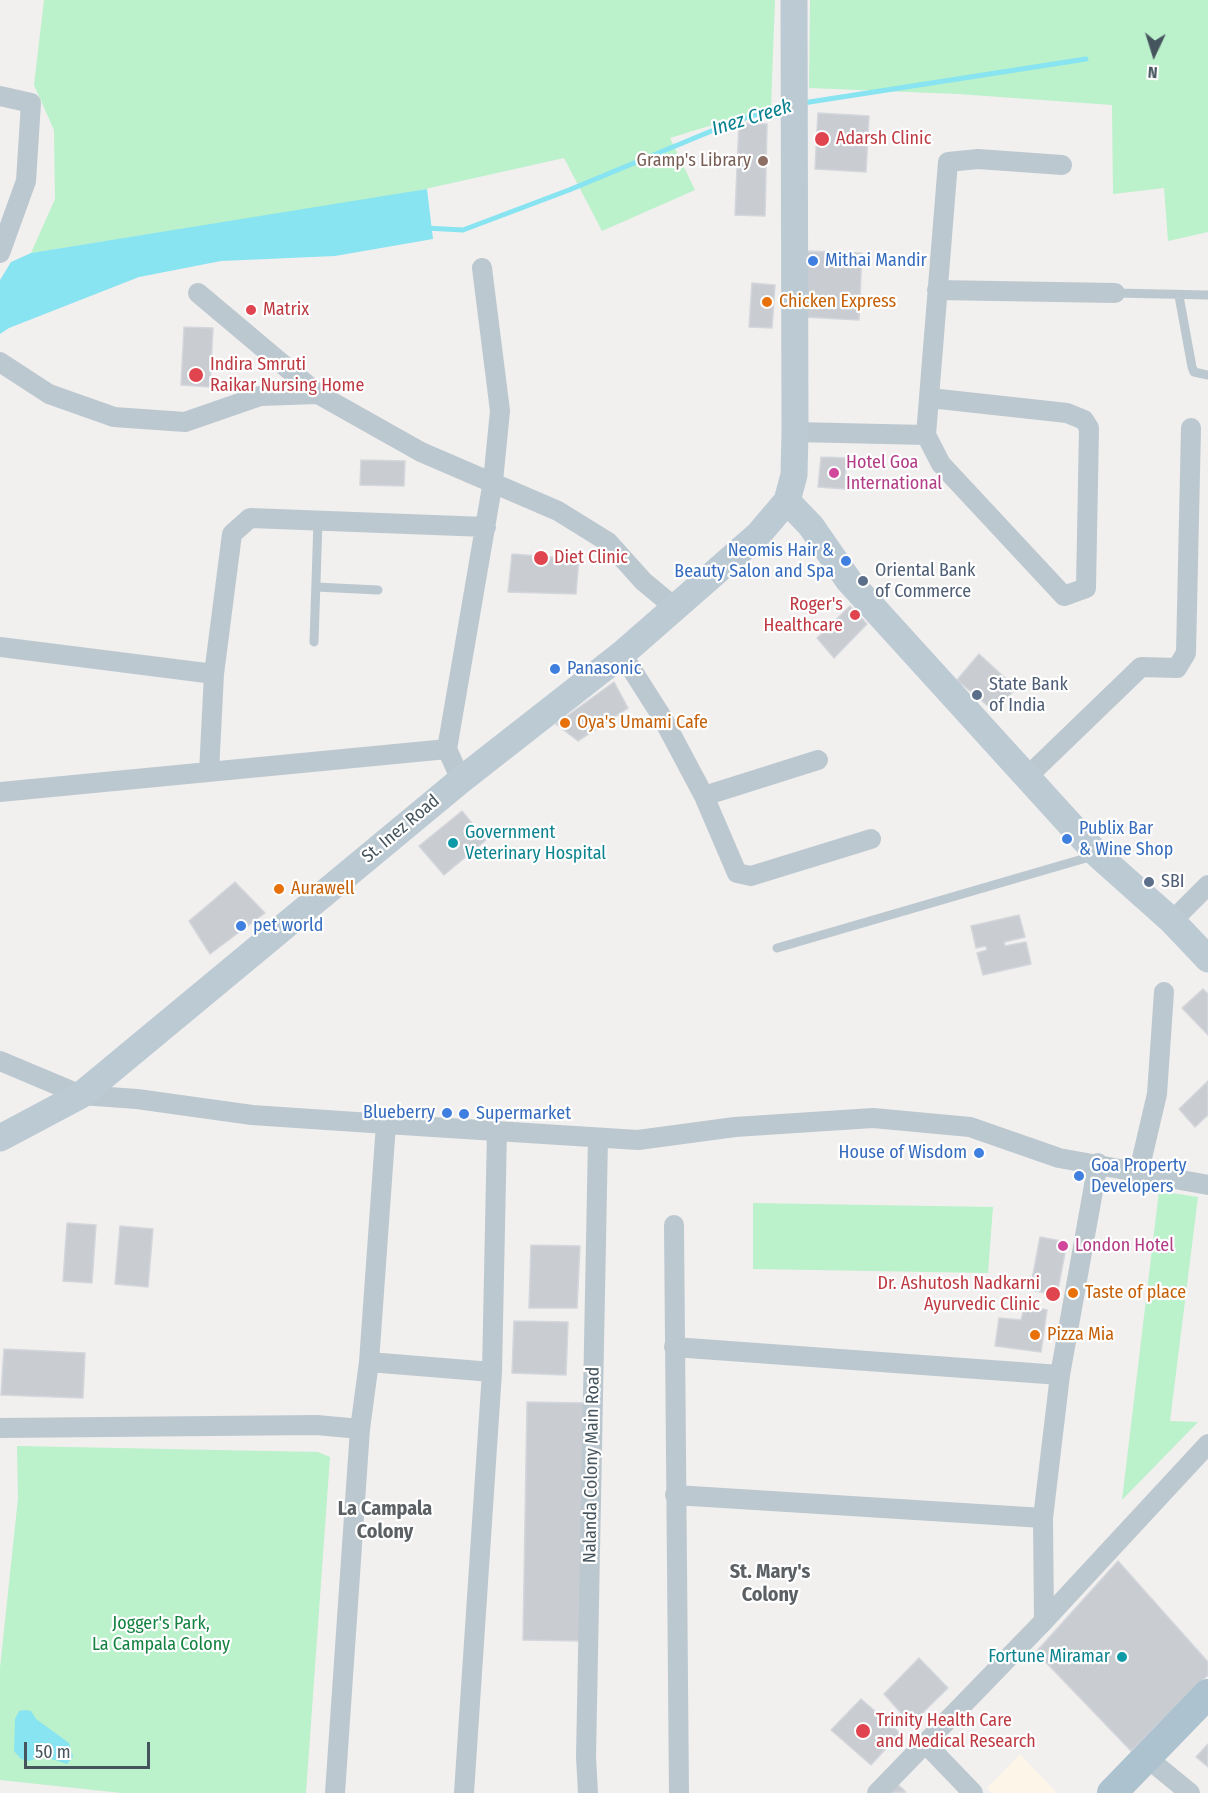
<!DOCTYPE html>
<style>
body{margin:0}
#map{position:relative;width:1208px;height:1793px;overflow:hidden;background:#f2efef;font-family:"Fira Sans Condensed",sans-serif}
canvas{display:block}
.north{position:absolute;left:1124px;top:24px;width:60px;height:60px;-webkit-text-stroke:4px #fff;paint-order:stroke;rotate:184deg;font-size:16px;font-weight:700;line-height:24px;text-align:center;color:#46555d}
.north::after{content:'';display:block;margin:auto;width:21px;height:27px;background:#46555d;clip-path:polygon(50% 0,100% 100%,50% 72%,0 100%)}
.scale{position:absolute;left:24px;top:1742px;width:126px;height:27px;box-sizing:border-box;border:3px solid #46555d;border-top:0;padding-left:8px;font-size:18px;line-height:21px;white-space:nowrap;color:#46555d;-webkit-text-stroke:4px #fff;paint-order:stroke}
</style>
<div id="map">
<canvas width="1208" height="1793"></canvas>
<div class="north">N</div>
<div class="scale">50 m</div>
</div>
<script>
const ctx = document.querySelector('canvas').getContext('2d');
ctx.lineJoin = 'round';
function paint(path, color) {
  ctx.fillStyle = color;
  ctx.fill(path, 'evenodd');
}
function poly(rows) {
  const path = new Path2D();
  for (const r of rows) {
    path.moveTo(r[0], r[1]);
    for (let i = 2; i < r.length; i += 2) path.lineTo(r[i], r[i + 1]);
  }
  return path;
}
function strokePath(path, color, width, dash) {
  ctx.strokeStyle = color;
  ctx.lineWidth = width;
  ctx.lineCap = dash ? 'butt' : 'round';
  ctx.setLineDash(dash || []);
  ctx.stroke(path);
}
function write(font, color, halo, rows, align = 'center') {
  ctx.font = font + ' "Fira Sans Condensed",sans-serif';
  ctx.lineWidth = 4.5;
  ctx.setLineDash([]);
  ctx.textBaseline = 'middle';
  ctx.strokeStyle = halo;
  ctx.fillStyle = color;
  for (const [text, x, y, turn = 0] of rows) {
    ctx.save();
    ctx.translate(x, y);
    ctx.rotate((+turn || 0) * Math.PI / 180);
    ctx.textAlign = isNaN(turn) ? turn : align;
    if (halo) ctx.strokeText(text, 0, 0);
    ctx.fillText(text, 0, 0);
    ctx.restore();
  }
}
paint(poly([
 [1020,1754,1057,1793,991,1793,987,1788]
]), '#fdf5e8');
paint(poly([
 [44,0,775,0,771,107,670,138,695,190,602,231,564,158,403,194,31,253,55,199,54,130,34,85],
 [810,0,1208,0,1208,232,1168,241,1164,188,1113,194,1112,105,958,94,809,88],
 [1159,1191,1198,1197,1170,1421,1198,1422,1122,1500],
 [753,1203,993,1207,988,1273,753,1269],
 [17,1446,318,1452,330,1457,306,1793,122,1793,0,1780,0,1668,18,1498]
]), '#bbf1cb');
paint(poly([
 [427,189,433,239,335,256,221,261,139,277,9,328,0,334,0,280,11,262,31,253],
 [25,1710,31,1711,36,1719,69,1743,73,1757,67,1764,42,1756,29,1761,21,1759,14,1751,15,1719,19,1711]
]), '#87e4f0');
strokePath(poly([
 [803,103,1086,59],
 [426,228,463,230,569,190,738,120,785,106]
]), '#87e4f0', 5);
const building = poly([
 [818,113,869,116,866,172,815,169,818,113],
 [739,123,767,124,765,216,735,215,739,123],
 [805,251,862,253,859,320,803,317,805,251],
 [752,283,775,285,772,328,749,327,752,283],
 [184,327,213,328,210,387,181,385,184,327],
 [821,457,846,458,845,489,818,487,821,457],
 [361,460,405,461,404,486,360,485,361,460],
 [512,554,579,559,576,594,508,592,512,554],
 [850,606,867,624,834,658,817,638,850,606],
 [979,654,1016,688,995,712,957,680,979,654],
 [614,682,628,708,578,741,556,724,614,682],
 [462,811,486,840,444,875,419,846,462,811],
 [235,882,265,913,210,954,189,921,235,882],
 [1019,915,1025,937,1004,942,1005,946,1026,942,1031,964,983,975,977,953,987,950,986,946,976,948,971,926,1019,915],
 [1203,989,1208,994,1208,1035,1182,1008,1203,989],
 [1208,1081,1208,1115,1195,1127,1179,1109,1208,1081],
 [67,1223,96,1225,92,1283,63,1281,67,1223],
 [120,1226,153,1229,148,1287,115,1284,120,1226],
 [1040,1237,1067,1242,1057,1295,1030,1290,1040,1237],
 [531,1245,580,1246,577,1308,529,1308,531,1245],
 [1025,1305,1047,1310,1041,1352,995,1346,999,1318,1021,1320,1025,1305],
 [514,1321,568,1322,566,1375,512,1373,514,1321],
 [4,1349,85,1353,83,1398,1,1395,4,1349],
 [527,1402,585,1403,581,1641,523,1640,527,1402],
 [1118,1561,1208,1662,1208,1675,1131,1751,1036,1652,1118,1561],
 [919,1658,948,1688,911,1724,884,1694,919,1658],
 [861,1699,900,1733,871,1765,831,1730,861,1699],
 [1208,1744,1208,1767,1196,1757,1208,1744],
 [895,1782,906,1792,884,1793,895,1782]
]);
paint(building, '#c9cdd2');
strokePath(building, '#d3d6db', 1.5);
strokePath(poly([
 [1115,293,1208,295],
 [1179,296,1192,367,1194,372,1208,375],
 [316,587,378,590],
 [314,642,318,521],
 [777,948,1093,856]
]), '#bcc8cf', 9);
strokePath(poly([
 [0,96,31,103,26,181,0,253],
 [937,290,1115,293],
 [198,293,318,394],
 [0,362,49,394,114,417,185,422,260,396,318,394,421,452,558,511,608,542,643,581,673,606],
 [930,398,1067,413,1084,420,1089,428,1086,588,1064,596,941,464,926,435,948,162,978,159,1062,165],
 [795,432,926,435],
 [0,647,214,674],
 [622,654,662,717,704,796,737,873,751,876,871,839],
 [209,772,214,674,232,534,250,518,486,527],
 [1028,776,1141,667,1177,668,1186,653,1191,428],
 [461,780,447,749,493,481,500,411,482,268],
 [0,792,447,749],
 [704,796,818,760],
 [1172,921,1208,885],
 [0,1061,81,1095,137,1099,252,1115,386,1124,638,1140,735,1127,873,1118,970,1127,1059,1158,1208,1185],
 [1139,1171,1157,1094,1164,992],
 [674,1225,679,1793],
 [674,1347,1060,1375],
 [369,1362,492,1372],
 [0,1428,317,1425,360,1429],
 [675,1495,1043,1518],
 [1044,1621,1043,1518,1060,1375,1098,1163],
 [926,1744,973,1793],
 [1157,1766,1190,1793],
 [335,1793,360,1429,369,1362,386,1124],
 [464,1793,492,1372,497,1130],
 [588,1793,586,1757,598,1138],
 [877,1793,1044,1621,1208,1444]
]), '#bcc8cf', 20);
strokePath(poly([
 [794,0,795,432,794,475,787,501,811,526,849,581,1098,855,1172,921,1208,959],
 [0,1138,81,1095,461,780,622,654,758,535,787,501]
]), '#bccad4', 27);
strokePath(poly([
 [1112,1793,1208,1694]
]), '#adc2cf', 30);
for (const [x, y, r, color] of [
 [822,139,8,"#e0444e"],
 [763,161,6,"#8d6e63"],
 [813,261,6,"#3f7fe0"],
 [767,302,6,"#e8710a"],
 [251,310,6,"#e0444e"],
 [196,375,8,"#e0444e"],
 [834,473,6,"#d1479c"],
 [541,558,8,"#e0444e"],
 [846,561,6,"#3f7fe0"],
 [863,581,6,"#5c6f8a"],
 [855,615,6,"#e0444e"],
 [555,669,6,"#3f7fe0"],
 [977,695,6,"#5c6f8a"],
 [565,723,6,"#e8710a"],
 [1067,839,6,"#3f7fe0"],
 [453,843,6,"#0f9aa8"],
 [1149,882,6,"#5c6f8a"],
 [279,889,6,"#e8710a"],
 [241,926,6,"#3f7fe0"],
 [447,1113,6,"#3f7fe0"],
 [464,1114,6,"#3f7fe0"],
 [979,1153,6,"#3f7fe0"],
 [1079,1176,6,"#3f7fe0"],
 [1063,1246,6,"#d1479c"],
 [1073,1293,6,"#e8710a"],
 [1053,1294,8,"#e0444e"],
 [1035,1335,6,"#e8710a"],
 [1122,1657,6,"#0f9aa8"],
 [863,1731,8,"#e0444e"]
]) {
  const dot = new Path2D();
  dot.arc(x, y, r, 0, 2 * Math.PI);
  ctx.fillStyle = color;
  ctx.fill(dot);
  strokePath(dot, '#fff', 2);
}
write('18px', '#be3a42', '#fff', [
 ["Adarsh Clinic",836,139],
 ["Matrix",263,310],
 ["Indira Smruti",210,365],
 ["Raikar Nursing Home",210,386],
 ["Diet Clinic",554,558],
 ["Roger's",843,605,"right"],
 ["Healthcare",843,626,"right"],
 ["Dr. Ashutosh Nadkarni",1040,1284,"right"],
 ["Ayurvedic Clinic",1040,1305,"right"],
 ["Trinity Health Care",876,1721],
 ["and Medical Research",876,1742]
], 'left');
write('18px', '#785e54', '#fff', [
 ["Gramp's Library",751,161]
], 'right');
write('18px', '#366cbe', '#fff', [
 ["Mithai Mandir",825,261],
 ["Neomis Hair &",834,551,"right"],
 ["Beauty Salon and Spa",834,572,"right"],
 ["Panasonic",567,669],
 ["Publix Bar",1079,829],
 ["& Wine Shop",1079,850],
 ["pet world",253,926],
 ["Blueberry",435,1113,"right"],
 ["Supermarket",476,1114],
 ["House of Wisdom",967,1153,"right"],
 ["Goa Property",1091,1166],
 ["Developers",1091,1187]
], 'left');
write('18px', '#c56008', '#fff', [
 ["Chicken Express",779,302],
 ["Oya's Umami Cafe",577,723],
 ["Aurawell",291,889],
 ["Taste of place",1085,1293],
 ["Pizza Mia",1047,1335]
], 'left');
write('18px', '#b23c85', '#fff', [
 ["Hotel Goa",846,463],
 ["International",846,484],
 ["London Hotel",1075,1246]
], 'left');
write('18px', '#4e5e75', '#fff', [
 ["Oriental Bank",875,571],
 ["of Commerce",875,592],
 ["State Bank",989,685],
 ["of India",989,706],
 ["SBI",1161,882]
], 'left');
write('18px', '#46555d', '#fff', [
 ["St. Inez Road",401,829,-40],
 ["Nalanda Colony Main Road",592,1465,-89]
]);
write('18px', '#0d838f', '#fff', [
 ["Government",465,833],
 ["Veterinary Hospital",465,854],
 ["Fortune Miramar",1110,1657,"right"]
], 'left');
write('18px', '#138240', '#fff', [
 ["Jogger's Park,",161,1624],
 ["La Campala Colony",161,1645]
]);
write('italic 20px', '#088190', '#fff', [
 ["Inez Creek",752,118,-17]
]);
write('bold 20px', '#5b6064', '#fff', [
 ["La Campala",385,1509],
 ["Colony",385,1532],
 ["St. Mary's",770,1572],
 ["Colony",770,1595]
]);
</script>
